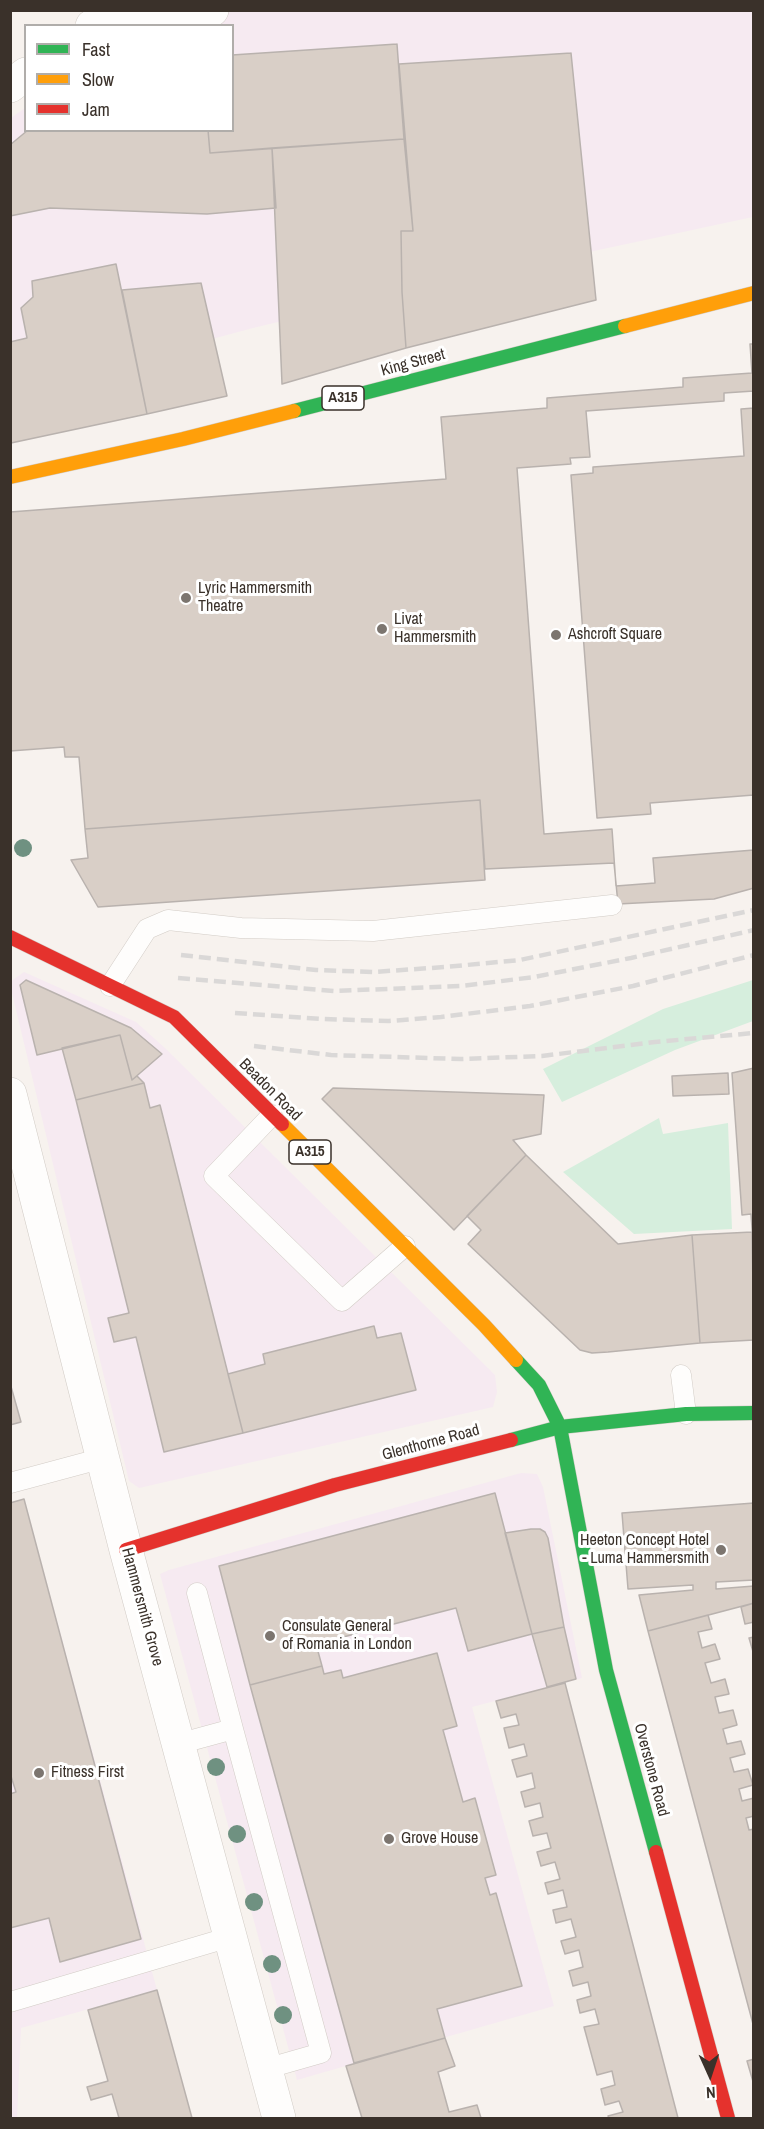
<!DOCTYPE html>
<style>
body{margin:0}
#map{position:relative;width:764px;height:2129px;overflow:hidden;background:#f7f2ee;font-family:"Archivo Narrow",sans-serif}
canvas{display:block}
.frame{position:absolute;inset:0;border:12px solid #3a312a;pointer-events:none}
.legend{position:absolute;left:24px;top:24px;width:210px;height:108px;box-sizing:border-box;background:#fff;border:2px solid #b0adaa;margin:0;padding:8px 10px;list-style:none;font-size:18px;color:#3a312a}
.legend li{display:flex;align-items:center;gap:12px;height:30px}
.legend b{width:30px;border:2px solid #b0adaa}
.north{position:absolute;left:680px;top:2045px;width:60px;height:60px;-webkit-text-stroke:4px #fff;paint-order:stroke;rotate:177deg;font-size:16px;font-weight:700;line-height:24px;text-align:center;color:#3a312a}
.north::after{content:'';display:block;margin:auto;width:21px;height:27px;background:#3a312a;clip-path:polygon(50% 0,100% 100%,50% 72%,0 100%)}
</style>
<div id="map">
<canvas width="764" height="2129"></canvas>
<div class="frame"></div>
<ul class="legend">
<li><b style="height:8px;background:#30b455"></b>Fast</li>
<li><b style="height:8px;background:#ff9f0a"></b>Slow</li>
<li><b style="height:8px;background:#e5322d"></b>Jam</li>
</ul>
<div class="north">N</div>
</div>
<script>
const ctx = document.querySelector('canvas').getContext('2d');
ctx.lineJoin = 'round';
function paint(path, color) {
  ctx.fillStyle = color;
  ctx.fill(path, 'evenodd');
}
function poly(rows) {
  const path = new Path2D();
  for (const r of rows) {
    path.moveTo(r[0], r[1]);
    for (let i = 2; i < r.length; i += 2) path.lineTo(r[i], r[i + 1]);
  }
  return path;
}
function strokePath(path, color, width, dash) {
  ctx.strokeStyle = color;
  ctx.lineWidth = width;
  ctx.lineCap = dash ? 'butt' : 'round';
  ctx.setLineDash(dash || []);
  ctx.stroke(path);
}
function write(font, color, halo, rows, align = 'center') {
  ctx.font = font + ' "Archivo Narrow",sans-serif';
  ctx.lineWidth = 6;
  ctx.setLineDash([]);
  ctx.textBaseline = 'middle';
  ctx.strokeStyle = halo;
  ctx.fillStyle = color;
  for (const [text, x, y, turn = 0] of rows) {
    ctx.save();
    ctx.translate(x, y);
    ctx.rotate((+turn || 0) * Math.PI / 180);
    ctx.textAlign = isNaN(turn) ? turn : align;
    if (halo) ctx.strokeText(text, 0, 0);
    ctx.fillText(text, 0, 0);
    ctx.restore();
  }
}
paint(poly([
 [126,11,753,11,753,217,402,292,253,328,11,393,11,118,25,108,26,130,232,130,232,26,117,25],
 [24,972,136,1022,166,1049,495,1375,497,1392,493,1407,139,1488,129,1481,11,989,10,982],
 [521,1473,537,1474,543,1487,582,1678,472,1707,554,2006,297,2080,160,1574,169,1570],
 [24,1499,157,1990,21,2028,17,2118,11,2118,10,1503]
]), '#f6eaf1');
paint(poly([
 [753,980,753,1021,675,1050,562,1102,543,1069,663,1009],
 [659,1118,663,1134,728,1123,732,1229,634,1234,563,1172]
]), '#d6eedd');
const building = poly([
 [397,44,404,139,210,153,208,130,232,130,232,55,397,44],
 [571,53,596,300,406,348,402,292,401,231,413,231,399,64,571,53],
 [28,130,208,130,210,153,272,148,276,208,207,214,50,208,10,216,10,145,28,130],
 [404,139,413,231,401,231,402,292,406,348,282,384,272,148,404,139],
 [116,264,147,414,11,443,10,342,27,338,21,308,33,297,32,281,116,264],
 [201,283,227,396,147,414,122,290,201,283],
 [750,344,754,344,754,888,714,899,618,904,614,863,485,869,480,800,85,829,79,757,65,757,64,747,10,751,10,512,446,479,441,417,547,408,547,398,683,387,683,378,752,373,750,344],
 [754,391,754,408,741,409,744,456,593,467,593,473,571,475,597,818,651,814,650,803,754,795,754,850,653,858,655,883,616,886,612,829,544,834,517,468,571,464,570,458,590,457,586,411,724,401,724,393,754,391],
 [480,800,485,880,98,907,71,860,88,858,85,829,480,800],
 [26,980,131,1028,162,1054,132,1080,120,1035,37,1055,20,985,26,980],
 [120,1035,132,1080,137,1076,144,1083,76,1100,62,1048,120,1035],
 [754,1068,754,1255,751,1214,742,1215,732,1073,754,1068],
 [728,1073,729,1094,673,1096,672,1076,728,1073],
 [144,1083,150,1108,160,1105,243,1433,164,1452,136,1337,114,1342,108,1318,129,1313,76,1100,144,1083],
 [333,1088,544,1095,541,1134,513,1140,526,1155,454,1230,322,1099,333,1088],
 [526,1155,618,1244,692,1235,700,1343,608,1352,592,1353,580,1350,468,1244,481,1230,467,1216,526,1155],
 [752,1232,754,1340,700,1343,692,1235,752,1232],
 [374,1326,377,1338,401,1333,416,1390,243,1433,228,1374,265,1364,263,1354,374,1326],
 [10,1383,21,1422,10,1425,10,1383],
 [495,1493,532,1634,468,1651,456,1608,316,1644,322,1666,250,1685,219,1566,495,1493],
 [24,1499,141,1939,60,1962,49,1918,10,1928,10,1794,16,1792,10,1773,10,1503,24,1499],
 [754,1503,754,1580,716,1582,716,1589,754,1586,754,1603,648,1631,639,1595,693,1590,693,1585,628,1589,622,1513,754,1503],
 [531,1529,540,1529,545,1532,548,1538,564,1627,532,1634,505,1533,531,1529],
 [754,1603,754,1622,745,1624,741,1607,754,1603],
 [708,1615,712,1629,698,1632,702,1648,715,1644,720,1659,705,1663,711,1683,725,1679,729,1694,715,1697,719,1713,733,1710,737,1725,723,1729,727,1744,741,1741,745,1754,730,1758,734,1772,748,1769,753,1785,739,1789,742,1801,754,1798,754,1816,746,1818,749,1830,754,1829,753,2024,648,1631,708,1615],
 [564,1627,576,1679,547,1687,532,1634,564,1627],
 [754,1637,754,1655,749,1638,754,1637],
 [437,1653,457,1726,443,1730,463,1802,475,1798,496,1875,485,1878,490,1895,496,1893,522,1986,437,2009,445,2038,354,2063,250,1685,322,1666,324,1674,341,1670,343,1678,437,1653],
 [565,1683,678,2118,609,2118,608,2116,623,2112,619,2101,605,2105,601,2089,615,2085,612,2071,597,2075,584,2027,599,2024,595,2009,580,2013,577,2000,591,1996,588,1982,573,1986,569,1971,583,1967,579,1950,565,1954,561,1941,576,1937,571,1919,556,1923,553,1910,567,1907,563,1890,548,1894,545,1883,560,1879,555,1862,541,1866,537,1852,551,1848,547,1833,533,1836,529,1821,543,1817,540,1803,525,1807,521,1792,535,1788,532,1773,517,1777,512,1760,527,1756,524,1744,509,1748,504,1728,519,1725,516,1714,501,1718,496,1701,565,1683],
 [157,1990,192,2118,119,2118,112,2094,91,2100,87,2087,108,2081,88,2010,157,1990],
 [445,2038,455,2066,438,2072,449,2112,477,2105,481,2118,362,2118,346,2066,445,2038],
 [754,2059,754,2085,747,2061,754,2059]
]);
paint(building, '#d9cfc7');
strokePath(building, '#b9b2ae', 1.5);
const lane = poly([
 [110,986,147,929,168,920,241,928,373,931,612,905],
 [272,1115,214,1176,342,1301,405,1246],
 [681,1375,686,1414],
 [10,1483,103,1458],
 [197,1593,233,1729],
 [178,1744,233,1729,321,2053,265,2069],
 [10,2002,230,1937]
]);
const street = poly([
 [92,26,115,17,212,10],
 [10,86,26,74],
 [10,1094,126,1550,279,2118]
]);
const fast = poly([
 [294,411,625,326],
 [516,1360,539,1385,560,1427,686,1414,754,1413],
 [511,1440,560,1427,606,1670,656,1852]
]);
const slow = poly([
 [625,326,754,293],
 [10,477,183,439,294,411],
 [282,1124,484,1325,516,1360]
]);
const jam = poly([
 [10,937,174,1017,282,1124],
 [126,1550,335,1485,511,1440],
 [656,1852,728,2118]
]);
strokePath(lane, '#d2ccc6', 21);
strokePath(street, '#d2ccc6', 34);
strokePath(fast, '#d2ccc6', 15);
strokePath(slow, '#d2ccc6', 15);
strokePath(jam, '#d2ccc6', 15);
strokePath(lane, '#fefdfc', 20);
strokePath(street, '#fefdfc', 33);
strokePath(fast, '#30b455', 14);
strokePath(slow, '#ff9f0a', 14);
strokePath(jam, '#e5322d', 14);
strokePath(poly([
 [181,955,316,970,373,972,445,967,520,960,754,910],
 [178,978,334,991,462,986,534,977,631,958,754,930],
 [235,1013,322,1019,389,1021,441,1017,530,1006,633,986,754,955],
 [254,1046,331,1055,461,1059,542,1056,655,1042,754,1033]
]), '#dad8d7', 4.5, [12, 6]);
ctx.fillStyle = '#6f9181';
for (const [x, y] of [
 [23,848],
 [216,1767],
 [237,1834],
 [254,1902],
 [272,1964],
 [283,2015]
]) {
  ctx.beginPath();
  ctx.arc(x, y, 9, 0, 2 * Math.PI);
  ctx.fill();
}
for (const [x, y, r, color] of [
 [186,598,6,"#7c756f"],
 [382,629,6,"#7c756f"],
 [556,635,6,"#7c756f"],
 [721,1550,6,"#7c756f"],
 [270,1636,6,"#7c756f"],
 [39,1773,6,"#7c756f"],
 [389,1839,6,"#7c756f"]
]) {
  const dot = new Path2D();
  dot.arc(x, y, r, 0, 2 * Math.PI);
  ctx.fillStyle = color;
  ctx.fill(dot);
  strokePath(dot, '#fff', 2);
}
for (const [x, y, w] of [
 [343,398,42],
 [310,1152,42]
]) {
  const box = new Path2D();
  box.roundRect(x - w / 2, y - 12, w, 24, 4.5);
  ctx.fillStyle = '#fff';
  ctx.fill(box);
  strokePath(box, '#3a312a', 1.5);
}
write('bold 15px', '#3a312a', null, [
 ["A315",343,398],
 ["A315",310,1152]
]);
write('16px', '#3a312a', '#fff', [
 ["King Street",413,363,-15],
 ["Beadon Road",270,1090,45],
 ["Glenthorne Road",431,1443,-15],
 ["Hammersmith Grove",142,1607,75],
 ["Overstone Road",651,1770,75]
]);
write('16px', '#3a312a', '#fff', [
 ["Lyric Hammersmith",198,589],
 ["Theatre",198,607],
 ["Livat",394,620],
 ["Hammersmith",394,638],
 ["Ashcroft Square",568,635],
 ["Heeton Concept Hotel",709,1541,"right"],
 ["- Luma Hammersmith",709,1559,"right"],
 ["Consulate General",282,1627],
 ["of Romania in London",282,1645],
 ["Fitness First",51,1773],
 ["Grove House",401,1839]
], 'left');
</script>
